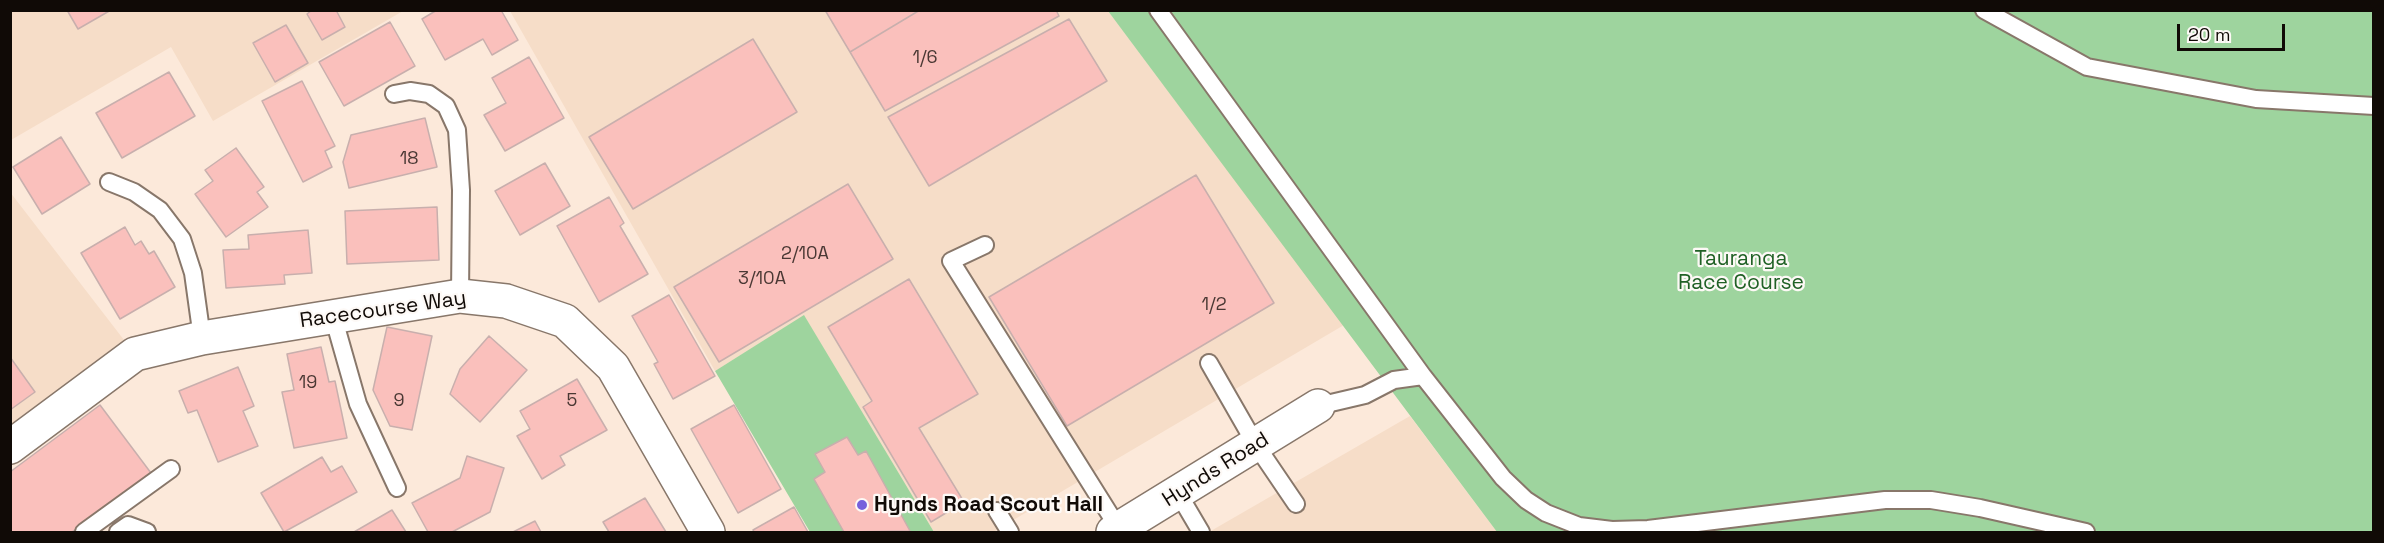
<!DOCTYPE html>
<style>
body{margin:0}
#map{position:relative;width:2384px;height:543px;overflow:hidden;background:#fce9da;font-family:"Space Grotesk",sans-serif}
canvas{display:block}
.frame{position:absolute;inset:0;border:12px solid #100a06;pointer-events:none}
.scale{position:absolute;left:2177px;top:24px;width:108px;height:27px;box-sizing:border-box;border:3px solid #100a06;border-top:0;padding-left:8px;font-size:18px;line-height:21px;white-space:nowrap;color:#100a06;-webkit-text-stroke:4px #fdf9f6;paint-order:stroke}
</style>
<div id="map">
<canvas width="2384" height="543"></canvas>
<div class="frame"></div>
<div class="scale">20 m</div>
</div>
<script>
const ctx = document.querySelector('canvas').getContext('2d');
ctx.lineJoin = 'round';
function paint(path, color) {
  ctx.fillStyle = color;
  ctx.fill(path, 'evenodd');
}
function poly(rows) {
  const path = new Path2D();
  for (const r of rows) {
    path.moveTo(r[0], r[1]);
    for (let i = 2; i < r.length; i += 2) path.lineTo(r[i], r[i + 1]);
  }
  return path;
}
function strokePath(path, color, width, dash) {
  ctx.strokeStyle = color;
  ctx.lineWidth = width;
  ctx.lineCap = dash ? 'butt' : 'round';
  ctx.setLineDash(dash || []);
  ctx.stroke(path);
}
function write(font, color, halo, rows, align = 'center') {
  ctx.font = font + ' "Space Grotesk",sans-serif';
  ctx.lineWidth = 4.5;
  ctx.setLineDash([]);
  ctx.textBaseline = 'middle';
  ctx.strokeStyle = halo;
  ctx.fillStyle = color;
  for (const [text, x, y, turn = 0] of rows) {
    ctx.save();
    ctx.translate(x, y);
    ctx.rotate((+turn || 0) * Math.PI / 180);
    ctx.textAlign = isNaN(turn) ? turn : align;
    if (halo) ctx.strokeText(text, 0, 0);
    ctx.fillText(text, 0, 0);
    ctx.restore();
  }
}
paint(poly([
 [11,11,403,11,213,121,171,47,11,140],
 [510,11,1108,11,1344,325,993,532,934,532,804,316,715,371],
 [10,192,124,340,11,424,10,424],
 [1410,416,1497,532,1209,532]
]), '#f6ddc8');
paint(poly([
 [1108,11,2373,11,2373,532,1497,532],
 [804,315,934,532,810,532,715,371]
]), '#9ed49e');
const building = poly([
 [67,10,111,10,78,29,67,10],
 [312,10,336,10,345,27,322,40,307,14,312,10],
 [437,10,501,10,518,40,492,55,483,39,445,60,422,19,437,10],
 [825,10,920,10,850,52,825,10],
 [920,10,1056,10,1059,16,885,111,850,52,920,10],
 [1069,19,1107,81,929,186,888,117,1069,19],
 [390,22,415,66,344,106,319,62,390,22],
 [286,25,308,63,275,82,253,43,286,25],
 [753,39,797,112,633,209,589,137,753,39],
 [529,57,564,118,505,151,484,115,506,103,492,78,529,57],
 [169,72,195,116,122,158,96,113,169,72],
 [302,81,335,146,325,151,332,167,303,182,262,101,302,81],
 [425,118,437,167,349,188,343,162,351,135,425,118],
 [61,137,90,184,42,214,13,167,61,137],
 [236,148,264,187,257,192,268,207,226,237,195,194,213,181,205,170,236,148],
 [545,163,570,206,520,235,495,191,545,163],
 [1196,175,1274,303,1067,426,989,297,1196,175],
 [848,184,893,259,719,362,674,287,848,184],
 [609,197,624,223,620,226,648,274,599,302,557,226,609,197],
 [437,207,439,260,347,264,345,211,437,207],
 [125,227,135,245,141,241,149,254,154,251,175,287,120,319,81,253,125,227],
 [308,230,312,273,284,275,285,284,226,288,223,250,249,249,248,235,308,230],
 [909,279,978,394,919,428,964,502,931,522,863,407,872,401,828,327,909,279],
 [669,295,715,376,673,399,654,364,658,362,632,316,669,295],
 [387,327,432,336,412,430,390,426,373,390,387,327],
 [489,336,527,370,480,422,450,394,460,369,489,336],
 [321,347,329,382,335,381,347,438,294,448,282,392,294,390,287,354,321,347],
 [10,357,35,392,10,410,10,357],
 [238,367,254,406,243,411,258,446,218,462,197,410,188,413,179,391,238,367],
 [577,379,607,430,560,456,565,465,542,479,517,436,530,429,520,411,577,379],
 [100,405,151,473,72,532,10,532,10,472,100,405],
 [734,405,781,489,738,513,691,429,734,405],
 [847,437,858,455,866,451,910,531,844,532,814,479,825,472,815,454,847,437],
 [467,456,504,468,490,512,452,532,428,532,412,503,460,478,467,456],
 [322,457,331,472,342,466,357,492,284,532,261,493,322,457],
 [645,498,666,532,609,532,603,522,645,498],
 [794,507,808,532,754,532,753,530,794,507],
 [392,510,406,532,354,532,392,510],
 [535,521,541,532,513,532,535,521]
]);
paint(building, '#fac0bc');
strokePath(building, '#c8afad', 1.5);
const lane = poly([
 [1158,10,1423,376],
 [1984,10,2087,67,2256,99,2374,106],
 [394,94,410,91,429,94,446,106,457,130,461,190,460,296],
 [109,182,134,192,160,210,182,239,193,273,202,338],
 [985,245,951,261,1119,529],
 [333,316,358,404,397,488],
 [1209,363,1256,445,1296,504],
 [1318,406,1365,395,1394,380,1423,376,1503,478,1526,500,1546,513,1579,526,1612,530,1648,529,1885,500,1931,500,1980,508,2086,532],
 [1178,493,1201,532],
 [997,511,1010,532],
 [84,532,171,469],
 [118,532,128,525,147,532]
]);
const street = poly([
 [10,447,135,354,202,338,460,296,506,301,565,321,613,367,708,532],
 [1113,532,1318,406]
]);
strokePath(lane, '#88776a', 20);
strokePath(street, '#88776a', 36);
strokePath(lane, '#fff', 16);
strokePath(street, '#fff', 33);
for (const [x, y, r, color] of [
 [862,505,6,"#7561dc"]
]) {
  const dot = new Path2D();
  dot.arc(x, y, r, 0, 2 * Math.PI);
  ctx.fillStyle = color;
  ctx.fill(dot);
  strokePath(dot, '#fdf9f6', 2);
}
write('18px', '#4a3834', null, [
 ["1/6",925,58],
 ["18",409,159],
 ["2/10A",805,254],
 ["3/10A",762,279],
 ["1/2",1214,305],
 ["19",308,383],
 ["9",399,401],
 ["5",572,401]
]);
write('21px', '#206125', '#fdf9f6', [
 ["Tauranga",1741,259],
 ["Race Course",1741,283]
]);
write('21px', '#100a06', '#fdf9f6', [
 ["Racecourse Way",383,310,-8],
 ["Hynds Road",1216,470,-32]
]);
write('bold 21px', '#100a06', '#fdf9f6', [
 ["Hynds Road Scout Hall",874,505]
], 'left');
</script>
